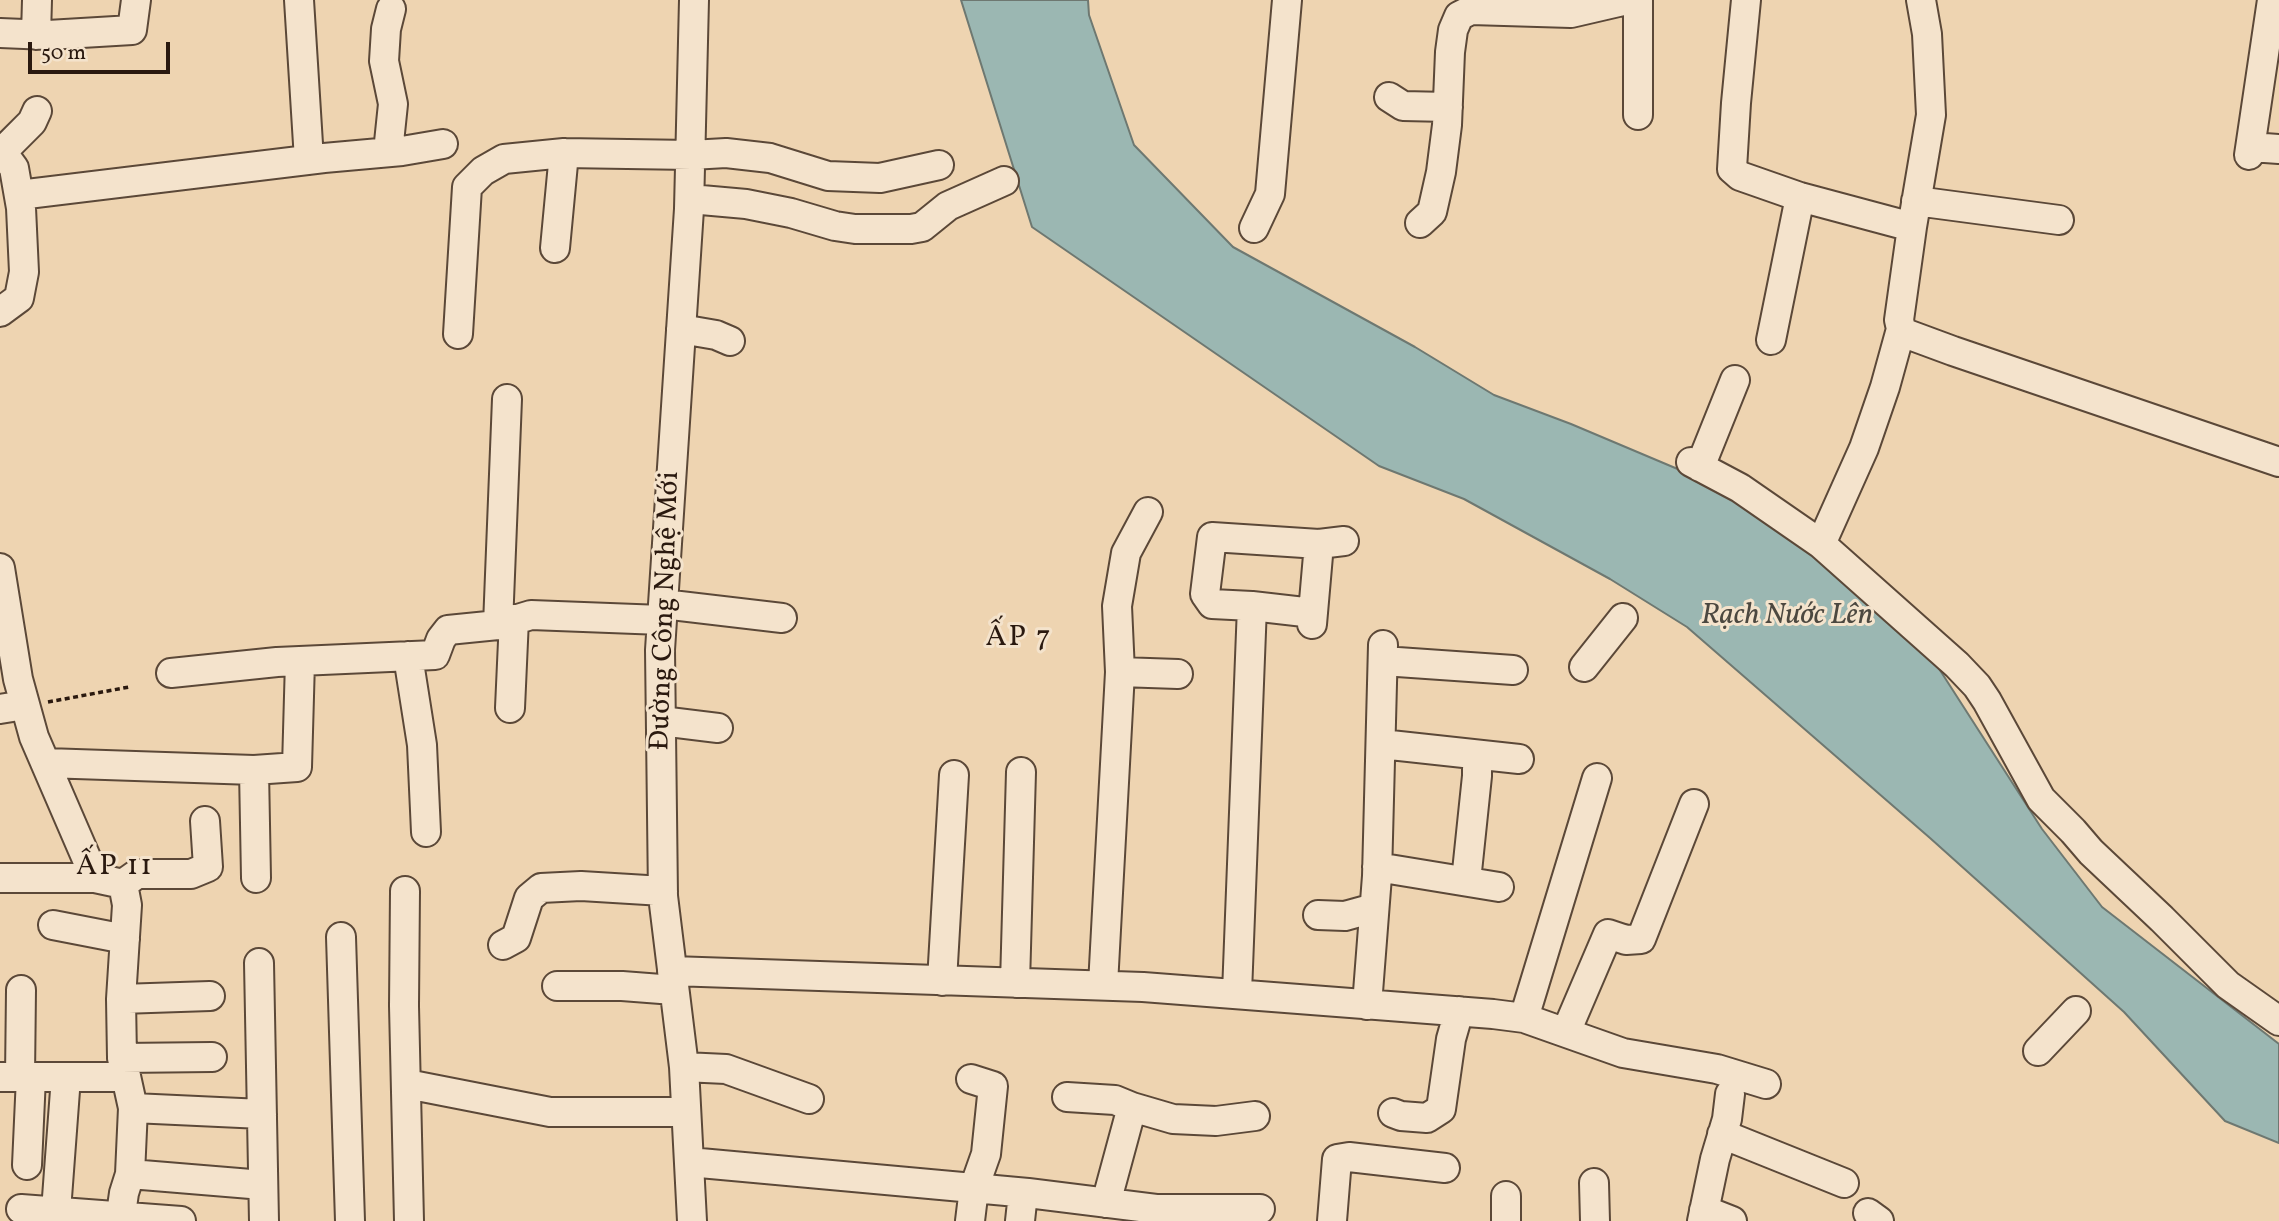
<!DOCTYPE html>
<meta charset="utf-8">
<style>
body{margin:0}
#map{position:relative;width:2279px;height:1221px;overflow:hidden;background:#eed4b1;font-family:Vollkorn,serif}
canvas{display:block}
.scale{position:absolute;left:28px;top:42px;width:142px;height:32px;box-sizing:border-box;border:4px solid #2a190f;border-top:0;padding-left:9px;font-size:21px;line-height:24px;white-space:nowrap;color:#2a190f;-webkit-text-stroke:5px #f4e3cc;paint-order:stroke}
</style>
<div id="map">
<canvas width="2279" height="1221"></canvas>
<div class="scale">50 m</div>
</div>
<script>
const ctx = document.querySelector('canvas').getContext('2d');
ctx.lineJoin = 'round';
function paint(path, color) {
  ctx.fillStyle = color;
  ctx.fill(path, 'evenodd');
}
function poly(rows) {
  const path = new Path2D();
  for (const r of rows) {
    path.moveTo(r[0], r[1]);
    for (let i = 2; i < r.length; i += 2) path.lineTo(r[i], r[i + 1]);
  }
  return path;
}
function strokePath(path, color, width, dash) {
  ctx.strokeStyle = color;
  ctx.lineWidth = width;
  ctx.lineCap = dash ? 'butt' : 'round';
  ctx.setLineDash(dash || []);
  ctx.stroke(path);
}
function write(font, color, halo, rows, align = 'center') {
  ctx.font = font + ' Vollkorn,serif';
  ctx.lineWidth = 6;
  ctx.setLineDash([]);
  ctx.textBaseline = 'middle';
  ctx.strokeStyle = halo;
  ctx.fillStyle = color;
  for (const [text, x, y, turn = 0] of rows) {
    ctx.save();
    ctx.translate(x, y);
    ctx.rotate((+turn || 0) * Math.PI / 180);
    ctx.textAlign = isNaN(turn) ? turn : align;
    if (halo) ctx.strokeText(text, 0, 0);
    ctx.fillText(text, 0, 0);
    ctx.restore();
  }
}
const water = poly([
 [961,0,1088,0,1089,15,1134,145,1233,247,1415,347,1494,395,1571,424,1744,497,1927,650,2042,829,2102,907,2279,1044,2279,1143,2225,1121,2124,1012,1930,838,1687,627,1610,579,1464,499,1379,466,1032,227,961,0]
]);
paint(water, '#9bb7b2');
strokePath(water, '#6e7871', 2);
const minor = poly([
 [299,0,309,160],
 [1746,0,1736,103,1732,169,1740,176,1800,197,1912,227],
 [0,33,48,35,132,30,136,0],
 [36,35,37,0],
 [1389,97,1403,106,1448,107],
 [1638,115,1638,0],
 [2251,147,2279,149],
 [0,149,14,168,21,208,24,272,19,298,0,312],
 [2,152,32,122,37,111],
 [388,152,393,104,384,61,386,29,391,9],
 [2249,155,2272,0],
 [19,195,324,158,402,151,443,144],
 [690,199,746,204,791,213,835,226,855,229,911,229,922,227,948,206,1004,181],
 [1916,201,2059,220],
 [1420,223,1432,212,1441,172,1447,125,1450,52,1453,30,1459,16,1471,10,1571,13,1627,0],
 [1254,228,1270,194,1287,0],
 [555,248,564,153],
 [681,329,716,335,730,341],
 [1901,329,1907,334,1953,351,2279,462],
 [458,334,467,187,483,171,504,159,564,153,691,155,726,153,770,158,828,176,880,178,939,165],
 [1771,340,1800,197],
 [1691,462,1740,488,1821,544,1957,665,1977,686,1987,701,2041,799,2073,831,2091,852,2162,919,2228,985,2279,1021],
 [1700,467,1735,380],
 [1821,544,1864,448,1885,387,1901,329,1899,320,1912,227,1931,115,1927,34,1921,0],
 [0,568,18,679,34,737,95,878],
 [663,604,782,618],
 [1313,613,1252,606,1212,604,1205,594,1212,537,1319,544,1344,541],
 [1312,624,1319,544],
 [498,625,507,399],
 [408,656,422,745,426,832],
 [1383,661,1513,670],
 [1584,667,1623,618],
 [1120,672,1178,674],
 [171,673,277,662,435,655,441,639,448,630,498,625,531,615,662,620],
 [510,708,514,619],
 [0,709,25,705],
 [661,721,718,728],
 [1381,744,1519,759],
 [46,763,254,770,297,767,300,661],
 [254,770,256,878],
 [1377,867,1499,887],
 [0,878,95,878,123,884,137,874,191,874,208,867,205,821],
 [1466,881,1477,776,1477,755],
 [405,891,404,1006,409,1221],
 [1318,915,1345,916,1374,908],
 [53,925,125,939],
 [341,937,350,1221],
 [503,945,516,938,529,898,541,888,581,886,663,891],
 [259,963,264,1221],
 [672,971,1143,987,1493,1014,1524,1018,1623,1053,1717,1069,1766,1084],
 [942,981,954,775],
 [1015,983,1021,772],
 [1103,985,1120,672,1117,606,1126,553,1148,512],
 [557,986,622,986,674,990],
 [1237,993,1252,606],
 [121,999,210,996],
 [1367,1005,1377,876,1383,645],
 [1524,1018,1597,778],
 [1566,1032,1608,934,1626,940,1641,939,1694,804],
 [2038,1051,2076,1011],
 [122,1058,212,1057],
 [684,1067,726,1069,809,1099],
 [0,1077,126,1077],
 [20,1077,21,990],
 [407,1084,550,1112,686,1112],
 [1067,1097,1115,1100,1132,1107],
 [133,1108,262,1114],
 [1393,1113,1401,1116,1427,1118,1441,1109,1451,1039,1459,1011],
 [1722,1134,1844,1183],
 [689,1162,1028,1193,1156,1209,1260,1209],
 [27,1165,31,1077],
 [130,1174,263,1185],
 [1594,1183,1595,1221],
 [1506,1196,1506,1221],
 [1106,1203,1132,1107,1173,1119,1216,1121,1255,1116],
 [21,1209,181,1221],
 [1704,1210,1732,1221],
 [56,1211,66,1077],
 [1868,1213,1879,1221],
 [120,1221,124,1193,130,1174,133,1108,122,1058,121,999,127,905,123,884],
 [692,1221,684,1067,663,896,660,650,689,209,694,0],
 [970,1221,974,1188,986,1154,993,1086,971,1079],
 [1020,1221,1023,1193],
 [1332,1221,1337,1159,1349,1157,1445,1168],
 [1702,1221,1715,1159,1727,1119,1730,1094]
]);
strokePath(minor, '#5b4838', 32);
strokePath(poly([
 [48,702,129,687]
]), '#2a190f', 3.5, [5, 3.5]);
strokePath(minor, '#f4e3cc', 28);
write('28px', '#2a190f', '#f4e3cc', [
 ["Đường Công Nghệ Mới",667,611,-88]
]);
write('italic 30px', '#4c4840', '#f4e3cc', [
 ["Rạch Nước Lên",1787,617]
]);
ctx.letterSpacing = '2px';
write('30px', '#2a190f', '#f4e3cc', [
 ["ẤP 7",1019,639],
 ["ẤP 11",115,868]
]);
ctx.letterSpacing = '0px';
</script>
